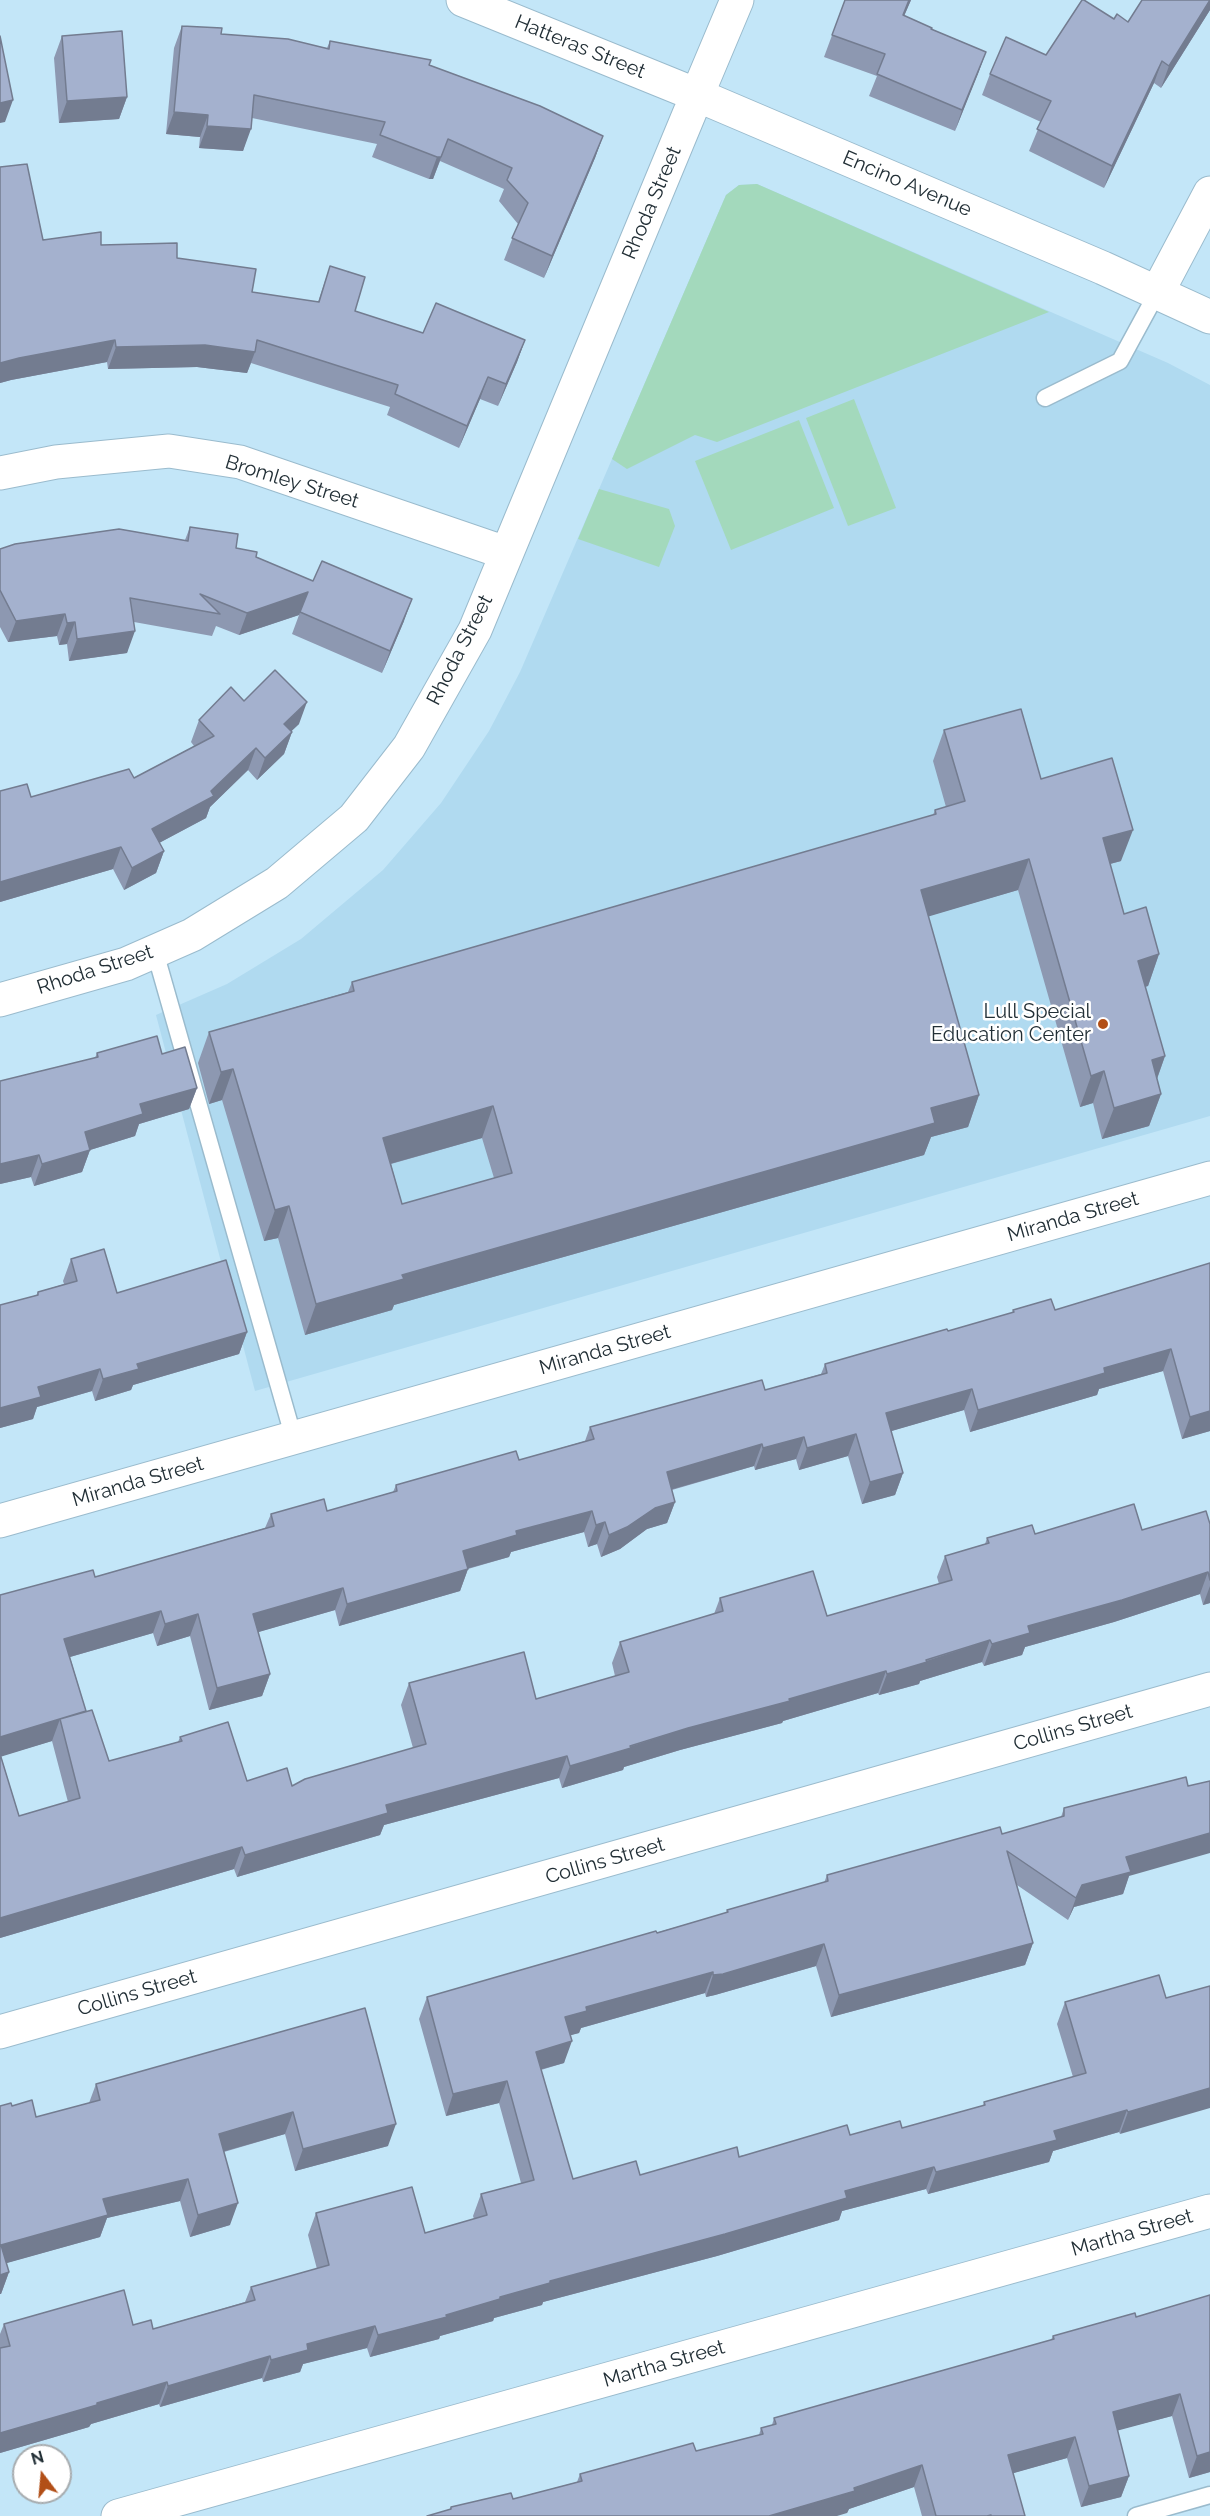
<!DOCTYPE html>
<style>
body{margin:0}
#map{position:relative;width:1210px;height:2516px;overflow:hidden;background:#c3e6f8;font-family:Raleway,sans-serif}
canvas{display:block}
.north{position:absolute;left:12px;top:2444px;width:60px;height:60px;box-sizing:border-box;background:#fff;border:2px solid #a7acaf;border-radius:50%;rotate:344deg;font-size:16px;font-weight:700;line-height:24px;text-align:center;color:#222f36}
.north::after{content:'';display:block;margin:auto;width:21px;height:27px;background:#b24f17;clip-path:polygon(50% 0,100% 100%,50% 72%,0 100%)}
</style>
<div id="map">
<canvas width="1210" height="2516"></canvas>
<div class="north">N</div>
</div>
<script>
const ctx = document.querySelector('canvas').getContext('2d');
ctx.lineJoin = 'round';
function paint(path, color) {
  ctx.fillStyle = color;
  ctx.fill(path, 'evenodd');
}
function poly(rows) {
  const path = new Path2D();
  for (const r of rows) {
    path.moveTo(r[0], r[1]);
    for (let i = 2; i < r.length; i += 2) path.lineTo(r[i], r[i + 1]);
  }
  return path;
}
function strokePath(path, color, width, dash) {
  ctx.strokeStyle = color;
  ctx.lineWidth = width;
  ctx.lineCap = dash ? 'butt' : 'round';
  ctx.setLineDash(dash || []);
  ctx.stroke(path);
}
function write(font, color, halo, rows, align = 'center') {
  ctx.font = font + ' Raleway,sans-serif';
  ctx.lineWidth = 5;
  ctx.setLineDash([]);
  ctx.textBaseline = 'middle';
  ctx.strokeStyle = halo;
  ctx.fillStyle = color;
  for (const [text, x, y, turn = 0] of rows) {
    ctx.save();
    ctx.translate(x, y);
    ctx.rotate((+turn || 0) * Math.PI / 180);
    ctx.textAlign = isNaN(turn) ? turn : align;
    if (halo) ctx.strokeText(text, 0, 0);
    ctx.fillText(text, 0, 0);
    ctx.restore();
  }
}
paint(poly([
 [757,184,1168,363,1210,385,1210,1116,255,1391,156,1015,227,984,301,939,383,870,441,803,489,731,520,672,726,195,739,185]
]), '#b0daf0');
paint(poly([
 [757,184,1049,312,717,442,695,435,627,469,612,459,726,195,739,185],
 [854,399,896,508,848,526,806,418],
 [799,420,834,508,731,550,695,461],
 [599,489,669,509,675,526,659,567,578,539]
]), '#a3d9bc');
const service = poly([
 [1045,398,1120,361,1157,293],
 [155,952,294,1439],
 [1136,2516,1210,2495]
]);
const minor = poly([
 [1157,293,1210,193],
 [0,473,56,462,169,451,240,462,506,553],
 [0,1000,126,964,192,935,277,883,354,818,409,747,475,630,697,95,463,0],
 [0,1521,1210,1178],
 [0,2032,1210,1689],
 [118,2516,1210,2211]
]);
const tertiary = poly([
 [737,0,697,95,1103,268,1210,317]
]);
strokePath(service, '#9abbcd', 19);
strokePath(minor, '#9abbcd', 35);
strokePath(tertiary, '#9abbcd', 35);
strokePath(service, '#fff', 16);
strokePath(minor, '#fff', 33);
strokePath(tertiary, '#fff', 33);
paint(poly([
 [845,0,911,0,904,16,931,29,986,52,955,131,869,96,877,76,824,57],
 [1210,0,1210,10,1161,88,1154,83,1104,188,1029,151,1041,122,982,95,990,74,1046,55,1114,19,1128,22],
 [182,26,221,34,327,48,330,41,430,65,603,136,595,158,544,278,504,260,518,224,499,201,504,189,440,161,433,179,429,179,372,157,377,144,252,118,243,151,199,148,200,137,166,134,174,48],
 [62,36,127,97,119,119,59,123,54,58],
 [0,167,43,240,101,245,177,258,252,292,318,302,330,266,355,311,423,333,525,340,517,362,498,406,480,399,459,448,387,415,390,407,251,363,247,373,197,367,108,369,107,362,11,380,0,383],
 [190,527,256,557,404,621,382,673,292,634,299,615,239,635,216,626,212,636,134,622,127,653,69,661,67,644,59,645,57,636,8,642,0,627,0,549,185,540],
 [244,701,299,724,291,731,292,732,284,754,257,780,248,770,210,807,206,818,159,843,164,851,156,873,124,890,113,869,0,902,0,791,31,797,134,778,194,746,191,742,199,720],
 [944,730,1041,779,1121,861,1110,864,1124,914,1159,954,1148,986,1145,987,1165,1056,1157,1079,1161,1094,1149,1126,1102,1139,1093,1103,1080,1107,1018,890,928,916,979,1095,968,1127,931,1137,924,1155,394,1305,392,1310,305,1335,278,1238,264,1241,222,1100,209,1104,198,1063,209,1032,348,992,352,982,933,815,935,810,946,807,933,761],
 [482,1138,494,1178,402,1204,391,1164],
 [97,1053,162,1054,197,1088,189,1109,139,1124,135,1136,90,1150,82,1172,34,1186,31,1177,0,1184,95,1058],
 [71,1259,117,1293,247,1332,239,1354,133,1385,131,1390,95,1401,92,1391,37,1407,33,1419,0,1428,0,1305,36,1296,38,1292,64,1284,63,1281],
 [1210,1263,1210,1431,1182,1439,1163,1371,1099,1389,1097,1395,970,1432,964,1410,891,1431,903,1473,895,1495,862,1504,848,1456,799,1470,796,1459,755,1470,754,1466,672,1490,675,1502,667,1523,647,1529,620,1549,601,1557,597,1544,588,1547,584,1532,511,1552,509,1557,468,1569,460,1591,339,1626,335,1610,258,1632,270,1674,262,1696,209,1710,190,1636,157,1646,153,1633,70,1657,86,1711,109,1761,178,1742,180,1737,247,1781,292,1786,413,1748,401,1705,409,1683,536,1699,615,1676,612,1663,620,1642,714,1614,720,1598,827,1616,939,1584,937,1577,945,1556,985,1544,987,1538,1035,1534,1142,1530,1210,1524,1210,1603,1203,1605,1200,1594,1114,1622,1025,1647,1022,1655,984,1666,982,1662,920,1681,919,1684,879,1695,878,1693,783,1721,782,1723,680,1750,624,1767,623,1770,562,1788,559,1778,384,1825,380,1835,237,1877,234,1869,0,1938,0,1595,95,1577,116,1571,265,1528,271,1514,327,1511,393,1492,396,1485,519,1460,585,1441,590,1427,765,1390,821,1374,825,1364,948,1331,1012,1313,1013,1310,1055,1310],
 [52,1741,68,1802,19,1816,1,1756],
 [1064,1808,1129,1876,1123,1894,1074,1907,1068,1920,1017,1885,1033,1943,1025,1965,831,2017,816,1966,715,1995,706,1997,705,1993,581,2028,579,2033,570,2035,564,2063,541,2070,573,2179,640,2175,850,2135,902,2128,983,2106,984,2102,1073,2077,1057,2024,1065,2002,1166,1998,1210,1986,1120,2134,1119,2132,1053,2151,1049,2162,928,2194,926,2189,842,2211,839,2220,717,2256,543,2302,542,2305,494,2318,493,2321,440,2336,439,2339,370,2357,367,2348,303,2364,300,2372,263,2382,262,2378,160,2407,159,2404,91,2424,89,2427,0,2453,0,2334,4,2324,133,2325,153,2329,245,2302,251,2287,317,2269,308,2235,316,2213,425,2233,474,2219,473,2216,481,2194,521,2183,499,2103,446,2116,419,2019,427,1997,726,1913,727,1910,824,1883,827,1875,1002,1834,1061,1817],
 [365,2008,388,2146,295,2171,285,2134,224,2152,230,2225,190,2237,180,2201,107,2218,100,2237,6,2263,9,2272,1,2294,12,2106,36,2117,89,2103,96,2084],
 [1210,2295,1210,2472,1189,2478,1172,2416,1117,2430,1129,2476,1121,2497,1081,2507,1067,2458,1013,2473,1025,2516,922,2516,914,2487,849,2509,847,2513,450,2509,451,2507,513,2499,577,2482,580,2474,696,2451,759,2435,761,2428,772,2425,774,2418,1051,2340,1053,2336,1136,2317]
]), '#8d98b1');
paint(poly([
 [909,0,911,0,895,37,903,15],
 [1210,1,1210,10,1161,88,1169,66],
 [986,52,978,74,955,131,962,110],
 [1162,61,1154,83,1104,188,1112,166],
 [127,97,119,119,59,123,67,101],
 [13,100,5,122,0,123,0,103],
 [174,112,208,115,200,137,166,134],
 [207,126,251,129,243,151,199,148],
 [603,136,595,158,544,278,552,256],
 [448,139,433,179,429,179,437,157],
 [115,340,107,362,11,380,0,383,0,363,19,358],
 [525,340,517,362,498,406,506,384],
 [205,345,255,352,247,373,197,367,108,369,116,347],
 [488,377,480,399,459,448,467,426],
 [308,592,299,615,239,635,247,613],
 [412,599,404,621,382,673,390,651],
 [65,614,57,636,8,642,16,621],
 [75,622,67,644,59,645,67,623],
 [135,631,127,653,69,661,77,639],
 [307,702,299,724,276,746,284,724],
 [292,732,284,754,257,780,265,758],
 [256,748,248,770,210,807,206,818,144,851,152,829,211,791],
 [1133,830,1121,861,1091,869,1103,838],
 [121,847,113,869,0,902,0,882],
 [164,851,156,873,124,890,132,868],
 [1029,859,1018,890,910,922,921,890],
 [1159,954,1148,986,1126,992,1138,961],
 [1165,1056,1154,1087,1152,1060],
 [233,1069,222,1100,209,1104,221,1072],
 [1104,1071,1093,1103,1080,1107,1091,1076],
 [197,1088,189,1109,139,1124,135,1136,90,1150,82,1172,34,1186,42,1164,85,1132,140,1104],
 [1161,1094,1149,1126,1102,1139,1114,1108],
 [979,1095,968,1127,931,1137,924,1155,394,1305,392,1310,305,1335,316,1304,402,1275,931,1108],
 [493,1106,482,1138,372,1169,383,1138],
 [39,1155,31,1177,0,1184,0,1164],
 [289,1206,278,1238,264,1241,275,1210],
 [247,1332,239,1354,133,1385,131,1390,95,1401,103,1379,137,1364],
 [1171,1349,1163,1371,1099,1389,1097,1395,970,1432,978,1410,1104,1368],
 [100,1369,92,1391,37,1407,33,1419,0,1428,0,1408,38,1387],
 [972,1389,964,1410,878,1435,886,1413],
 [1210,1411,1210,1431,1182,1439,1190,1417],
 [856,1434,848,1456,799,1470,807,1448],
 [804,1437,796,1459,755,1470,763,1448],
 [762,1444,754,1466,659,1493,667,1472],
 [903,1473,895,1495,862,1504,870,1482],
 [675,1502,667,1523,647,1529,620,1549,601,1557,609,1535,655,1508],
 [592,1511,584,1532,511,1552,509,1557,455,1572,463,1551,516,1531],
 [605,1522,597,1544,588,1547,596,1525],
 [468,1569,460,1591,339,1626,347,1604],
 [1208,1572,1200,1594,1114,1622,1025,1647,1022,1655,984,1666,992,1644,1028,1626],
 [1210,1586,1210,1603,1203,1605],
 [343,1588,335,1610,245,1636,253,1614],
 [161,1611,153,1633,56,1661,64,1639],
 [198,1614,190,1636,157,1646,165,1624],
 [990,1640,982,1662,920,1681,919,1684,879,1695,887,1674],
 [886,1671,878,1693,783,1721,782,1723,680,1750,624,1767,623,1770,562,1788,570,1766,688,1728],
 [270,1674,262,1696,209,1710,217,1688],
 [86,1711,60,1719,52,1741,0,1757,0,1737],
 [567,1756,559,1778,384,1825,380,1835,237,1877,245,1855,386,1805],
 [1210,1833,1210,1853,1129,1876,1123,1894,1074,1907,1068,1920,1076,1898,1082,1885,1126,1857],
 [242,1847,234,1869,0,1938,0,1918],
 [1033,1943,1025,1965,831,2017,839,1995],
 [824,1944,816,1966,715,1995,706,1997,713,1975],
 [713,1972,705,1993,581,2028,579,2033,557,2039,565,2017,586,2007],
 [572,2041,564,2063,528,2073,536,2052],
 [507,2081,499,2103,446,2116,453,2094],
 [1210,2088,1210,2108,1120,2134,1128,2112],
 [1127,2110,1119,2132,1053,2151,1049,2162,928,2194,936,2172,1054,2131],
 [293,2112,285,2134,211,2155,219,2134],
 [396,2124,388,2146,295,2171,303,2149],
 [934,2167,926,2189,842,2211,839,2220,717,2256,543,2302,542,2305,494,2318,493,2321,440,2336,439,2339,370,2357,378,2335,446,2315,550,2281,845,2191],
 [188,2179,180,2201,107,2218,100,2237,0,2265,1,2245,103,2199],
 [238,2203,230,2225,190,2237,198,2215],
 [9,2272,1,2294,0,2294,0,2275],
 [375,2326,367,2348,303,2364,300,2372,263,2382,271,2360,307,2344],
 [270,2356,262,2378,160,2407,168,2386],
 [167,2382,159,2404,91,2424,89,2427,0,2453,0,2433,97,2403],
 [1180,2394,1172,2416,1105,2434,1113,2412],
 [1075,2437,1067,2458,1000,2477,1008,2455],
 [1210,2452,1210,2472,1189,2478,1197,2456],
 [922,2465,914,2487,849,2509,847,2513,837,2516,769,2516],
 [1129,2476,1121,2497,1081,2507,1089,2486]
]), '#737c90');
const building = poly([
 [845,0,909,0,903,15,932,28,931,29,986,52,962,110,877,74,885,54,832,35,845,0],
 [1082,0,1084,0,1114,19,1117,14,1128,22,1142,0,1210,0,1169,66,1162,61,1112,166,1037,129,1051,101,990,74,1006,37,1046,55,1082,0],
 [182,26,222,28,221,34,288,39,329,49,330,41,431,60,429,65,540,106,603,136,552,256,512,238,528,203,507,180,512,168,448,139,441,157,437,157,380,135,385,122,254,95,251,129,207,126,208,115,174,112,182,26],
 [122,31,127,97,67,101,62,36,122,31],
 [0,36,13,100,0,103,0,36],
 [27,164,43,240,101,232,101,245,177,243,177,258,256,269,252,292,319,302,330,266,365,277,355,311,423,333,436,303,525,340,506,384,488,377,467,426,395,394,398,385,257,340,255,352,205,345,116,347,115,340,19,358,0,363,0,167,27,164],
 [190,527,238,534,236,548,257,552,256,557,313,581,322,561,412,599,390,651,300,612,308,592,247,613,200,594,220,614,130,598,135,631,77,639,75,622,67,623,65,614,16,621,0,590,0,549,15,544,119,529,188,541,190,527],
 [275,670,307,702,284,724,292,732,265,758,256,748,211,791,214,796,152,829,164,851,132,868,121,847,0,882,0,791,27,784,31,797,129,769,134,778,214,736,199,720,231,687,244,701,275,670],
 [1021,709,1041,779,1112,758,1133,830,1103,838,1124,914,1146,907,1159,954,1138,961,1165,1056,1152,1060,1161,1094,1114,1108,1104,1071,1091,1076,1029,859,921,890,979,1095,931,1108,935,1123,402,1275,404,1279,316,1304,289,1206,275,1210,233,1069,221,1072,209,1032,354,991,352,982,936,814,935,810,965,801,944,730,1021,709],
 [493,1106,512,1173,402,1204,383,1138,493,1106],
 [157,1036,162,1054,185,1047,197,1088,140,1104,143,1114,85,1132,90,1150,42,1164,39,1155,0,1164,0,1081,98,1057,97,1053,157,1036],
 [104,1249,117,1293,226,1260,247,1332,137,1364,139,1369,103,1379,100,1369,38,1387,41,1397,0,1408,0,1305,38,1295,38,1292,77,1281,71,1259,104,1249],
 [1210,1263,1210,1411,1190,1417,1171,1349,1104,1368,1105,1373,978,1410,972,1389,886,1413,903,1473,870,1482,856,1434,807,1448,804,1437,763,1448,762,1444,667,1472,675,1502,655,1508,627,1527,609,1535,605,1522,596,1525,592,1511,516,1531,517,1535,463,1551,468,1569,347,1604,343,1588,253,1614,270,1674,217,1688,198,1614,165,1624,161,1611,64,1639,86,1711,0,1737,0,1595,93,1570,95,1577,116,1571,274,1526,271,1514,324,1499,327,1511,397,1491,396,1485,516,1451,519,1460,594,1439,590,1427,762,1380,765,1390,827,1373,825,1364,947,1329,948,1331,1014,1312,1013,1310,1051,1299,1055,1310,1210,1263],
 [1134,1504,1142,1530,1206,1511,1210,1524,1210,1580,1208,1572,1122,1600,1028,1626,1030,1633,992,1644,990,1640,926,1660,927,1662,887,1674,886,1671,789,1699,790,1701,688,1728,630,1746,631,1748,570,1766,567,1756,386,1805,388,1813,245,1855,242,1847,0,1918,0,1754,19,1816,80,1798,60,1719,92,1710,109,1761,182,1741,180,1737,228,1722,247,1781,287,1768,292,1786,305,1779,426,1744,409,1683,524,1652,536,1699,629,1672,620,1642,723,1611,720,1598,813,1571,827,1616,952,1580,945,1556,989,1543,987,1538,1032,1525,1035,1534,1134,1504],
 [1186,1777,1188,1786,1210,1781,1210,1833,1126,1857,1131,1872,1082,1885,1076,1898,1007,1851,1033,1943,839,1995,824,1944,723,1974,713,1975,713,1972,586,2007,587,2011,565,2017,572,2041,536,2052,573,2179,636,2161,640,2175,737,2147,739,2157,847,2125,850,2135,900,2121,902,2128,985,2105,984,2102,1086,2073,1065,2002,1159,1975,1166,1998,1210,1986,1210,2088,1128,2112,1127,2110,1054,2131,1057,2140,936,2172,934,2167,845,2191,847,2198,725,2234,550,2281,550,2283,500,2297,500,2299,446,2315,447,2317,378,2335,375,2326,307,2344,308,2350,271,2360,270,2356,168,2386,167,2382,97,2403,97,2405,0,2433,0,2348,10,2346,4,2324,124,2290,133,2325,151,2320,153,2329,255,2300,251,2287,329,2265,316,2213,412,2187,425,2233,487,2215,481,2194,534,2180,507,2081,453,2094,427,1997,656,1931,657,1933,728,1912,727,1910,828,1881,827,1875,1000,1827,1002,1834,1064,1816,1064,1808,1186,1777],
 [365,2008,396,2124,303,2149,293,2112,219,2134,238,2203,198,2215,188,2179,103,2199,108,2215,1,2245,9,2272,0,2275,0,2106,11,2103,12,2106,32,2100,36,2117,100,2100,96,2084,365,2008],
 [1210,2295,1210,2452,1197,2456,1180,2394,1113,2412,1129,2476,1089,2486,1075,2437,1008,2455,1025,2516,991,2516,991,2515,987,2516,936,2516,922,2465,854,2488,855,2491,769,2516,427,2516,451,2509,451,2507,511,2493,513,2499,582,2481,580,2474,693,2443,696,2451,763,2434,761,2428,776,2424,774,2418,1054,2339,1053,2336,1135,2313,1136,2317,1210,2295]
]);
paint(building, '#a4b1ce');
strokePath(building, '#737c90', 1.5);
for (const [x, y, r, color] of [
 [1103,1024,6,"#b24f17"]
]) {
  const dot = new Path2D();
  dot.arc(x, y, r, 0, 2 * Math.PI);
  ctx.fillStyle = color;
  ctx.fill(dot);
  strokePath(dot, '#fff', 2);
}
write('20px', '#222f36', '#fff', [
 ["Hatteras Street",580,47,22],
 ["Encino Avenue",907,184,23],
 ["Rhoda Street",652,203,-67],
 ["Bromley Street",292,482,17],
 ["Rhoda Street",460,650,-63],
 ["Rhoda Street",95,970,-18],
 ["Miranda Street",1073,1217,-16],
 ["Miranda Street",605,1350,-16],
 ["Miranda Street",138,1482,-16],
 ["Collins Street",1073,1728,-16],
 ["Collins Street",605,1861,-16],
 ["Collins Street",137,1993,-16],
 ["Martha Street",1132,2233,-16],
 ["Martha Street",664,2364,-16]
]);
write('20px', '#222f36', '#fff', [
 ["Lull Special",1091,1012],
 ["Education Center",1091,1035]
], 'right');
</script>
